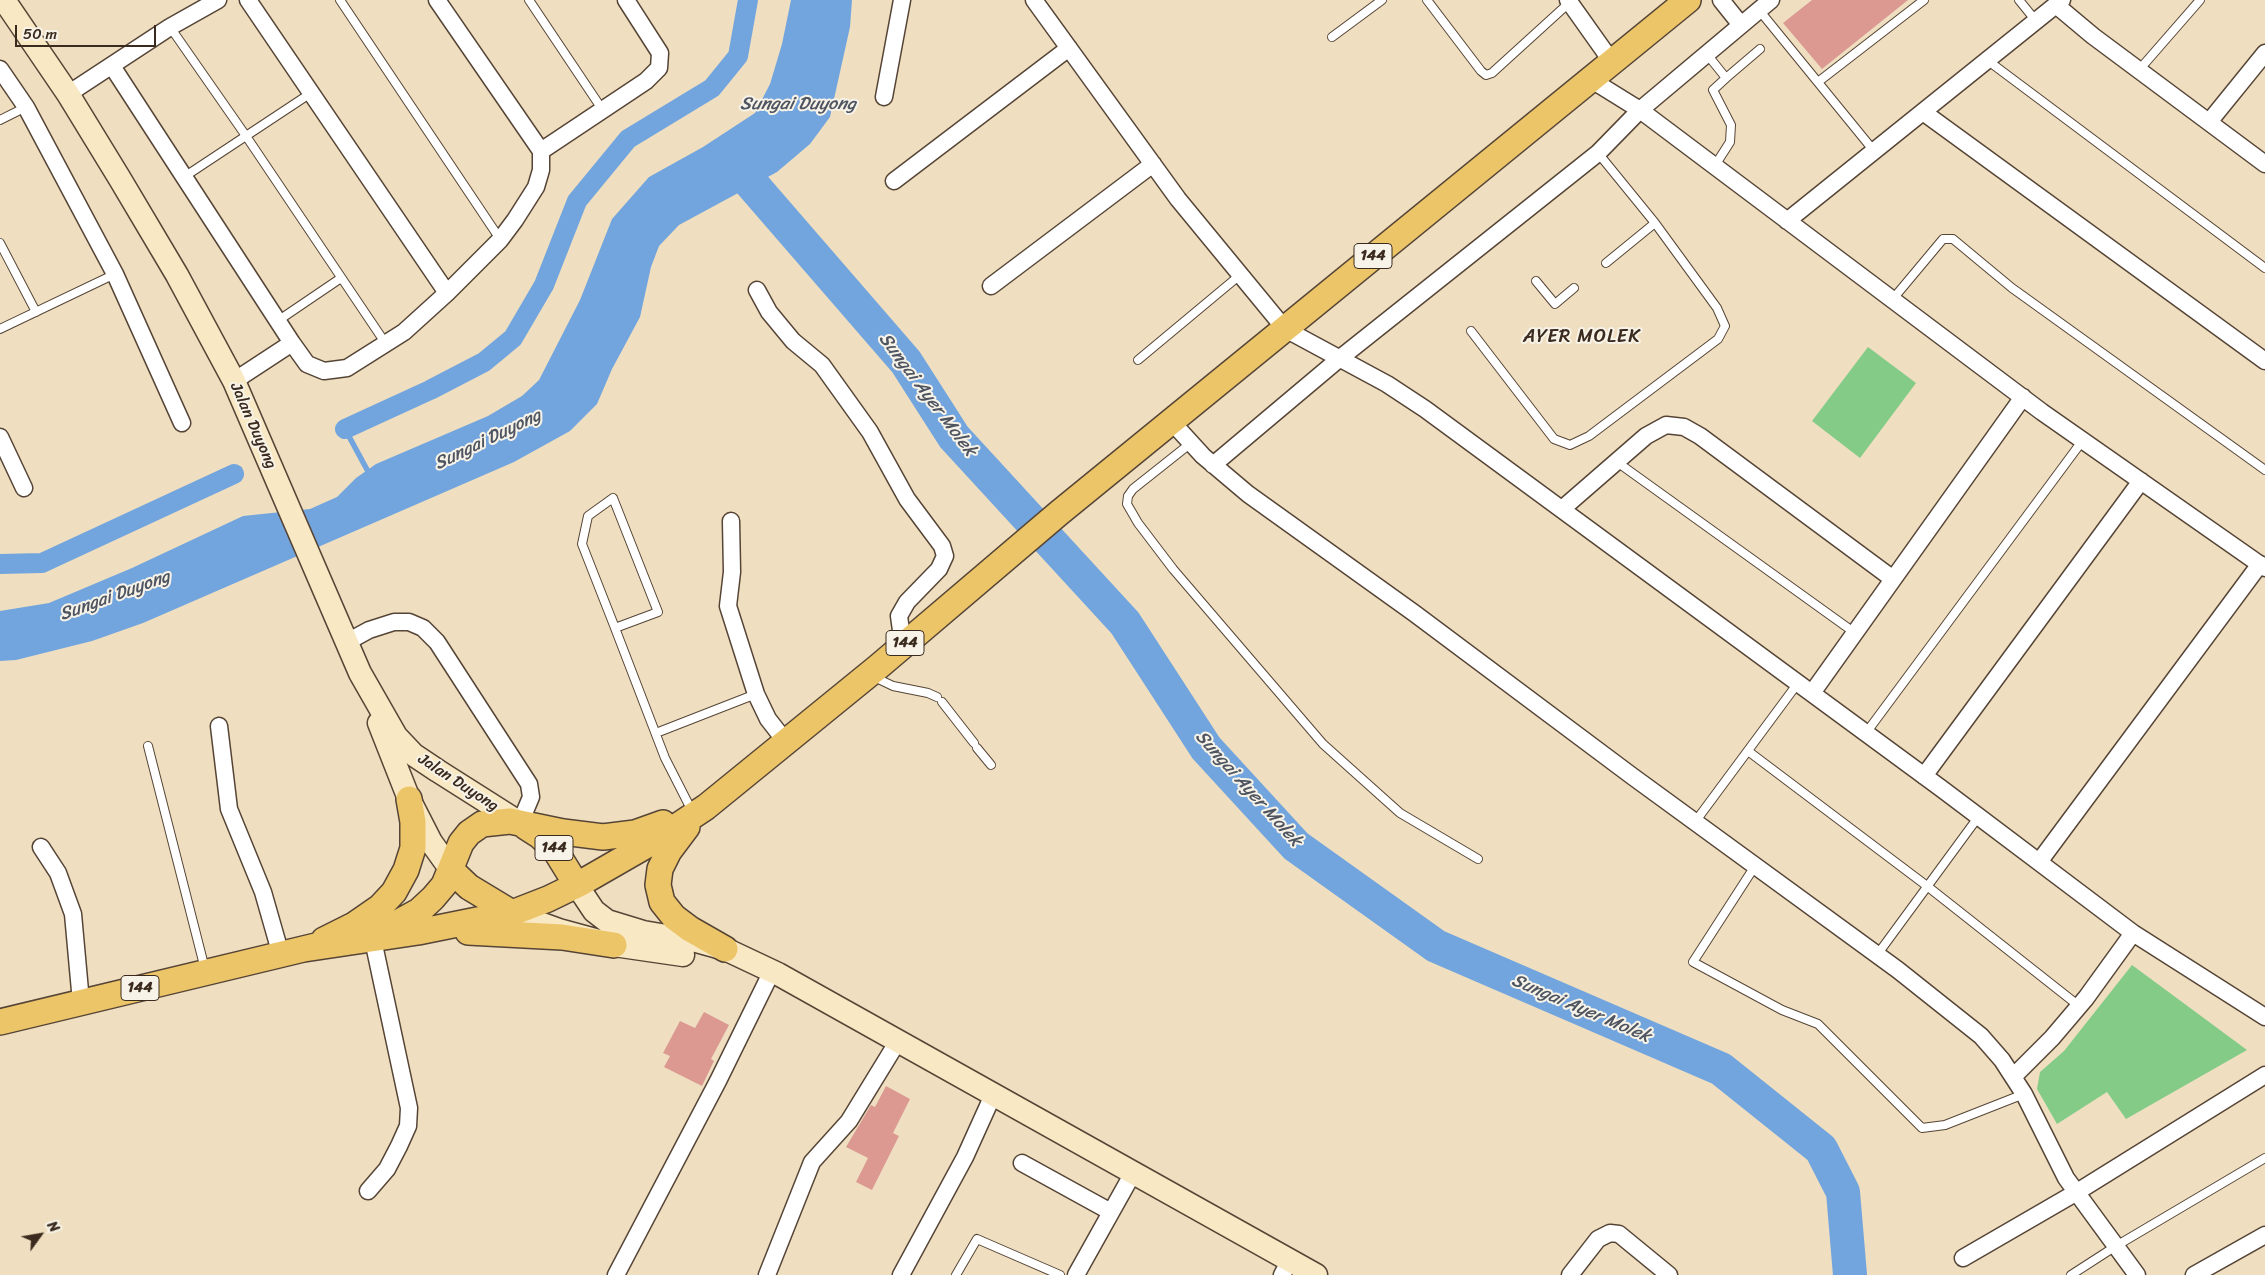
<!DOCTYPE html>
<style>
body{margin:0}
#map{position:relative;width:2265px;height:1275px;overflow:hidden;background:#efdfc0;font-family:Sriracha,sans-serif}
canvas{display:block}
.north{position:absolute;left:15px;top:1210px;width:50px;height:50px;-webkit-text-stroke:4px #f7f3e8;paint-order:stroke;rotate:58deg;font-size:14px;font-weight:700;line-height:20px;text-align:center;color:#3b2a1e}
.north::after{content:'';display:block;margin:auto;width:18px;height:22px;background:#3b2a1e;clip-path:polygon(50% 0,100% 100%,50% 72%,0 100%)}
.scale{position:absolute;left:15px;top:25px;width:141px;height:22px;box-sizing:border-box;border:2px solid #3b2a1e;border-top:0;padding-left:6px;font-size:15px;line-height:18px;white-space:nowrap;color:#3b2a1e;-webkit-text-stroke:4px #f7f3e8;paint-order:stroke}
</style>
<div id="map">
<canvas width="2265" height="1275"></canvas>
<div class="north">N</div>
<div class="scale">50 m</div>
</div>
<script>
const ctx = document.querySelector('canvas').getContext('2d');
ctx.lineJoin = 'round';
function paint(path, color) {
  ctx.fillStyle = color;
  ctx.fill(path, 'evenodd');
}
function poly(rows) {
  const path = new Path2D();
  for (const r of rows) {
    path.moveTo(r[0], r[1]);
    for (let i = 2; i < r.length; i += 2) path.lineTo(r[i], r[i + 1]);
  }
  return path;
}
function strokePath(path, color, width, dash) {
  ctx.strokeStyle = color;
  ctx.lineWidth = width;
  ctx.lineCap = dash ? 'butt' : 'round';
  ctx.setLineDash(dash || []);
  ctx.stroke(path);
}
function write(font, color, halo, rows, align = 'center') {
  ctx.font = font + ' Sriracha,sans-serif';
  ctx.lineWidth = 4;
  ctx.setLineDash([]);
  ctx.textBaseline = 'middle';
  ctx.strokeStyle = halo;
  ctx.fillStyle = color;
  for (const [text, x, y, turn = 0] of rows) {
    ctx.save();
    ctx.translate(x, y);
    ctx.rotate((+turn || 0) * Math.PI / 180);
    ctx.textAlign = isNaN(turn) ? turn : align;
    if (halo) ctx.strokeText(text, 0, 0);
    ctx.fillText(text, 0, 0);
    ctx.restore();
  }
}
paint(poly([
 [1868,347,1916,383,1860,458,1812,421],
 [2132,965,2247,1050,2126,1119,2107,1092,2057,1124,2037,1089,2040,1072,2064,1051]
]), '#83cb87');
paint(poly([
 [791,0,852,0,850,27,830,117,810,144,777,172,679,225,659,246,651,267,640,317,612,369,597,404,570,431,514,462,143,623,92,641,16,660,0,661,0,611,49,603,132,568,243,516,310,509,337,497,356,478,376,464,488,416,522,396,539,380,580,300,612,219,649,177,703,147,755,113,770,84,782,44]
]), '#72a5de');
strokePath(poly([
 [345,429,371,477]
]), '#72a5de', 5.5);
strokePath(poly([
 [345,429,430,390,484,362,513,338,544,285,577,201,628,139,712,88,738,56,748,0],
 [0,564,42,563,234,474]
]), '#72a5de', 20);
strokePath(poly([
 [731,160,906,362,954,437,1125,623,1206,748,1296,846,1436,946,1721,1069,1821,1149,1843,1192,1850,1275]
]), '#72a5de', 34);
paint(poly([
 [1812,0,1908,0,1822,69,1783,23],
 [704,1012,729,1025,711,1059,714,1061,702,1086,664,1067,670,1056,663,1053,680,1021,695,1028],
 [886,1086,910,1099,893,1133,899,1136,872,1190,856,1182,868,1158,846,1147,871,1105,875,1107]
]), '#db9992');
const lane = poly([
 [340,0,500,239],
 [529,0,602,109],
 [1427,0,1481,71,1486,75,1492,73,1570,2],
 [2019,0,2036,21],
 [1759,10,1874,151],
 [170,27,246,136,386,344],
 [1332,37,1382,0],
 [1706,53,1726,78,1713,90,1731,125,1730,142,1714,167],
 [1987,60,2265,268],
 [2139,70,2200,0],
 [1726,78,1760,49],
 [1818,82,1924,0],
 [0,120,26,107],
 [184,177,311,93],
 [0,243,36,312],
 [1606,263,1655,223],
 [1536,281,1555,304,1574,288],
 [1892,300,1943,239,1953,239,2012,288,2265,470],
 [279,320,341,278],
 [0,329,115,274],
 [1471,331,1554,439,1570,445,1589,436,1718,339,1725,326,1717,308,1655,223,1598,153],
 [1138,360,1240,275],
 [1191,443,1133,489,1128,496,1127,504,1138,523,1173,569,1323,744,1400,813,1478,859],
 [1617,462,1855,633],
 [615,628,582,544,588,516,613,498,658,612,615,628,665,758,691,809],
 [872,676,893,686,928,693,937,697],
 [942,702,974,743],
 [656,733,756,694],
 [1866,733,2083,440],
 [148,746,205,969],
 [977,748,991,765],
 [1748,751,1927,886,2079,1006],
 [1695,822,1798,683],
 [1755,866,1693,962,1782,1010,1818,1024,1922,1128,1945,1125,2024,1094],
 [1877,955,1979,816],
 [956,1275,977,1239,1060,1275],
 [2071,1275,2116,1246,2265,1158]
]);
const street = poly([
 [248,0,447,293],
 [437,0,541,151],
 [1034,0,1178,199,1285,329,1387,384,1425,409,1942,789,2133,933,2265,1017],
 [1568,0,1612,62],
 [1721,0,1741,25],
 [2056,5,2093,36,2265,164],
 [112,66,292,343],
 [0,69,26,107,115,274,182,423],
 [1590,79,1640,110,2042,412,2265,568],
 [68,94,170,27,218,0],
 [884,97,902,0],
 [1923,112,2265,361],
 [2209,122,2265,53],
 [894,181,1069,48],
 [1787,221,2062,0],
 [991,286,1153,164],
 [757,290,769,312,793,341,822,365,870,432,907,499,942,546,945,556,939,569,907,602,899,616,903,645],
 [234,381,292,343,307,364,324,371,347,368,404,332,447,293,500,240,515,220,536,187,541,170,541,151,646,81,659,68,660,53,626,0],
 [1171,421,1203,456,1248,494,1414,613,1632,776,1898,970,1981,1036,2002,1060,2024,1094,2066,1178,2137,1275],
 [0,437,24,488],
 [1213,465,1339,359,1598,153,1640,110,1771,0],
 [1562,509,1646,436,1666,425,1684,427,1700,436,1893,579],
 [731,521,732,572,728,606,756,694,768,719,786,742],
 [347,642,369,630,394,622,409,622,423,628,437,642,529,784,531,797,520,823],
 [1812,693,2023,397],
 [219,726,229,809,263,892,281,955],
 [1924,776,2141,481],
 [41,847,58,873,73,914,81,1002],
 [2039,862,2260,564],
 [2013,1077,2052,1038,2086,998,2133,933],
 [1022,1163,1111,1212],
 [368,1191,387,1169,399,1146,408,1126,409,1108,373,940],
 [1963,1258,2077,1192,2265,1075],
 [616,1275,718,1081,772,971],
 [767,1275,812,1162,849,1121,898,1041],
 [901,1275,965,1157,993,1095],
 [1076,1275,1133,1173],
 [1282,1275,1290,1260],
 [1570,1275,1598,1239,1610,1233,1619,1234,1669,1275],
 [2194,1275,2265,1235]
]);
const secondary = poly([
 [4,0,68,94,120,179,177,275,234,381,360,673,396,736,414,755,438,771,520,823],
 [379,723,409,799,431,842,451,870],
 [576,884,594,911,607,921,643,932,696,941,725,949,778,974,1316,1275],
 [512,913,559,930,614,945,683,955]
]);
const primary = poly([
 [526,827,540,836,555,850,576,884],
 [687,827,669,851,660,869,658,885,662,902,674,917,690,929,725,949],
 [451,870,469,887,512,913],
 [380,928,399,922,419,911,433,898,444,885,461,843,469,833,482,824,510,821,563,832,603,837,635,833,663,823],
 [468,932,562,937,614,945],
 [324,940,354,925,380,907,394,892,406,870,413,848,413,822,409,799],
 [304,949,418,932,512,913,548,899,581,883,661,837,706,807,878,667,1059,513,1688,0],
 [0,1022,320,945]
]);
strokePath(lane, '#564536', 10);
strokePath(street, '#564536', 19);
strokePath(secondary, '#564536', 25);
strokePath(primary, '#564536', 28);
strokePath(lane, '#fff', 8);
strokePath(street, '#fff', 16);
strokePath(secondary, '#f8e8c3', 22);
strokePath(primary, '#edc569', 25);
for (const [x, y, w] of [
 [1373,256,38],
 [905,643,38],
 [554,848,38],
 [140,988,38]
]) {
  const box = new Path2D();
  box.roundRect(x - w / 2, y - 12.5, w, 25, 4);
  ctx.fillStyle = '#f7f3e8';
  ctx.fill(box);
  strokePath(box, '#3b2a1e', 1);
}
write('bold 15px', '#3b2a1e', null, [
 ["144",1373,256],
 ["144",905,643],
 ["144",554,848],
 ["144",140,988]
]);
write('16px', '#3b2a1e', '#f7f3e8', [
 ["Jalan Duyong",253,426,66],
 ["Jalan Duyong",458,783,33]
]);
write('italic 18px', '#4e5561', '#f7f3e8', [
 ["Sungai Duyong",798,104],
 ["Sungai Ayer Molek",927,395,53],
 ["Sungai Duyong",488,440,-26],
 ["Sungai Duyong",115,596,-20],
 ["Sungai Ayer Molek",1248,789,48],
 ["Sungai Ayer Molek",1581,1009,23]
]);
ctx.letterSpacing = '1px';
write('19px', '#3b2a1e', '#f7f3e8', [
 ["AYER MOLEK",1582,337]
]);
ctx.letterSpacing = '0px';
</script>
